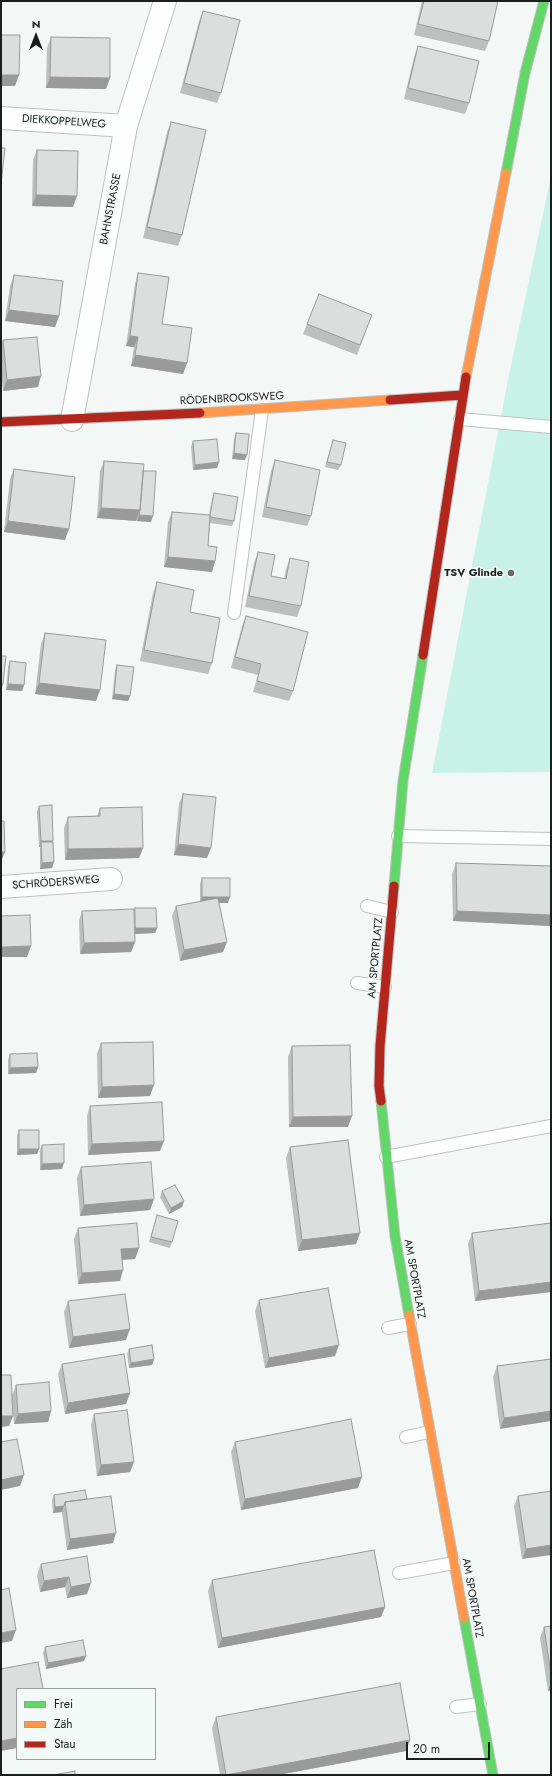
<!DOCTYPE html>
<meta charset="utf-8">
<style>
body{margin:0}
#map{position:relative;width:552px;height:1776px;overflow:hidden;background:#f3f8f6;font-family:Jost,sans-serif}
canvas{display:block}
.frame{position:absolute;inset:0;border:2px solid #1b1e1d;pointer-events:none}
.legend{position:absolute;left:16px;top:1688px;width:140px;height:72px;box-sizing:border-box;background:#f2f9f7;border:1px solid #9ca1a0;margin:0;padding:5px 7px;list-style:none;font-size:12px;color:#1b1e1d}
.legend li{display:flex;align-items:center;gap:8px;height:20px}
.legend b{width:20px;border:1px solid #9ca1a0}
.north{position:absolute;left:16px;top:16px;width:40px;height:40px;-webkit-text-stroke:3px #f2f9f7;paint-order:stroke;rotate:0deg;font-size:11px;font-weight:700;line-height:16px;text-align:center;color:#1b1e1d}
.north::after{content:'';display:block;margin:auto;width:14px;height:18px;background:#1b1e1d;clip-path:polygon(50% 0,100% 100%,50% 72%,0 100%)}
.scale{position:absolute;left:406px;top:1742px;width:84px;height:18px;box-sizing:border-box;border:2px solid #1b1e1d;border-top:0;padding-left:5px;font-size:12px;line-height:14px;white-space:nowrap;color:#1b1e1d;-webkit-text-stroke:3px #f2f9f7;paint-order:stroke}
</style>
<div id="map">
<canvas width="552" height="1776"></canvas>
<div class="frame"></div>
<ul class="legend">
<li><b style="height:5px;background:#63d668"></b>Frei</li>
<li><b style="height:5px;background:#ff974d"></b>Zäh</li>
<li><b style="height:5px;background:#b3261e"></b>Stau</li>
</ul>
<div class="north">N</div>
<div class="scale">20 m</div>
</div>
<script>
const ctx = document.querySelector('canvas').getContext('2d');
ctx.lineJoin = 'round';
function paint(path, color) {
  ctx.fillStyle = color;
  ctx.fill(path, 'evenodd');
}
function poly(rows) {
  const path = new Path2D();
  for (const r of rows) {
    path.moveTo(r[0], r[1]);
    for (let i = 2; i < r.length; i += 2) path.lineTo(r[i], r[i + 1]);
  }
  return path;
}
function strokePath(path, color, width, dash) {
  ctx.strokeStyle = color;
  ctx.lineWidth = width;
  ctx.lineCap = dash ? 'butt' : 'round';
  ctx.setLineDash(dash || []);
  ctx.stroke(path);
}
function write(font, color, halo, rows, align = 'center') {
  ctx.font = font + ' Jost,sans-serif';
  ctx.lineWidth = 3.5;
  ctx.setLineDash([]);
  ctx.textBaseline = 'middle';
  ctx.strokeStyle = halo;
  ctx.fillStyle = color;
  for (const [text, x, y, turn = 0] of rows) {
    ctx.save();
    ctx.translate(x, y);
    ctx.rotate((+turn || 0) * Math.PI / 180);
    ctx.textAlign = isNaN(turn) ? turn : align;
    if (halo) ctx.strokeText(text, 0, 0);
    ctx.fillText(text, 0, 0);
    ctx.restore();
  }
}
paint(poly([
 [551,176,551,772,432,773,509,375]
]), '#c8f1e7');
const lane = poly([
 [460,419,551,427],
 [234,613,262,410],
 [398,836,551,839],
 [367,906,392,912],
 [357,983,385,987],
 [386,1157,551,1126],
 [388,1328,410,1324],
 [406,1437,429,1432],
 [399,1573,454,1563],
 [456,1707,480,1704]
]);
const street = poly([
 [1,118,126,126],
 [72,420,126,126,165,1],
 [1,887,111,879]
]);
const fast = poly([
 [506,173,525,73,544,1],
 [394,886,403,781,423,655],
 [381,1101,395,1236,409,1315],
 [464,1618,493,1775]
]);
const slow = poly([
 [466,377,506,173],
 [200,413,390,400],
 [409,1315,464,1618]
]);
const jam = poly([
 [390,400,463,395],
 [1,422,200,413],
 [423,655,466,377],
 [381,1101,379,1086,380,1046,394,886]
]);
strokePath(lane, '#bec2c1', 14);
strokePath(street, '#bec2c1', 24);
strokePath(fast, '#bec2c1', 11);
strokePath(slow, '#bec2c1', 11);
strokePath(jam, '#bec2c1', 11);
strokePath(lane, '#fdfefe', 12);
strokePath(street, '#fdfefe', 22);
strokePath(fast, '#63d668', 9);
strokePath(slow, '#ff974d', 9);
strokePath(jam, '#b3261e', 9);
paint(poly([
 [422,1,498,1,489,41,485,51,414,35],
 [203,11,221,93,217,103,180,93,199,21],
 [51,37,110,78,106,89,46,88,47,48],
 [418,46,469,103,465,114,404,99,414,57],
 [171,122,182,235,178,246,143,238,167,132],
 [37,150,73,207,32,206,33,160],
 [138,273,162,324,187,363,183,374,131,366,134,347,126,346,135,284],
 [14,275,59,316,55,327,5,321,10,286],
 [372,315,357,355,303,334,307,324],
 [3,340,38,387,3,391,1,370,1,346],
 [236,433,245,460,232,459,234,439],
 [333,440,341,465,338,470,325,467],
 [193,441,217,468,193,470,191,447],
 [275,460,311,516,307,526,262,517,271,471],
 [104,461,143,471,151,522,137,521,137,519,136,521,97,518,100,471],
 [14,469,65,540,4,532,10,479],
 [214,493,234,521,232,526,210,523,208,546,215,561,212,572,164,567,168,522,172,512,209,515,212,499],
 [258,552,271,576,284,579,286,569,290,558,301,606,297,617,245,607,254,563],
 [157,582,190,612,212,663,208,674,140,661,153,593],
 [246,616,293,691,289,701,253,692,258,675,231,668,242,626],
 [45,633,96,701,35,694,41,644],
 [10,661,24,685,22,691,6,690,8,667],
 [117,665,128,701,112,699,115,670],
 [183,794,207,858,174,855,179,804],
 [39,806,53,842,54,862,52,868,40,869,40,847,39,847,37,812],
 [100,808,143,848,139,858,65,860,64,828,68,817,97,816],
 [456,863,551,866,551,926,453,921,452,874],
 [202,878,228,903,219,903,223,952,180,961,172,916,176,906,200,901,200,884],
 [82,911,157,928,155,933,135,934,135,942,131,952,80,954,79,921],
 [101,1043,150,1096,98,1098,97,1054],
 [292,1046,348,1127,289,1127,288,1057],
 [10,1054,38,1067,36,1073,8,1074,8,1060],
 [90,1106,160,1151,88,1155,87,1116],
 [19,1130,39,1149,37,1154,17,1155,17,1136],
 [42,1145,62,1169,40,1170,40,1150],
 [290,1147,360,1233,356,1244,298,1251,286,1158],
 [81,1167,154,1199,150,1210,80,1216,77,1178],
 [162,1191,184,1201,182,1207,169,1214,160,1197],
 [157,1215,172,1242,170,1248,149,1242],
 [551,1223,551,1292,475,1301,468,1244,472,1233],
 [78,1228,139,1248,135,1259,122,1260,120,1281,78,1284,74,1239],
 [259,1300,335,1356,265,1368,255,1311],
 [68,1301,126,1340,69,1348,64,1312],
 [129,1349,154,1359,152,1365,129,1368,127,1354],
 [551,1359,500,1429,493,1377,497,1366],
 [62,1364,130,1393,126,1404,65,1414,58,1374],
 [16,1385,51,1411,48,1422,14,1424,12,1402,13,1416,9,1426,12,1395],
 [94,1414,134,1462,130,1472,97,1476,91,1425],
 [235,1442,358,1488,241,1510,231,1452],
 [551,1491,522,1559,514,1506,518,1496],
 [54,1495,87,1499,113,1543,67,1550,62,1513,62,1512,53,1513,52,1500],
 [87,1556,87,1594,67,1598,65,1587,40,1592,37,1575,41,1564],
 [212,1580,385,1607,381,1617,218,1648,208,1591],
 [551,1626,551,1690,548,1691,540,1638,544,1627],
 [45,1647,84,1661,46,1669,43,1653],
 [216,1717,410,1740,406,1751,278,1775,220,1775,212,1728]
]), '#bbbfbd');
paint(poly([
 [1,75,19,75,15,86,1,86],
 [50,77,110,78,106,89,46,88],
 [36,195,77,196,73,207,32,206],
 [9,310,59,316,55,327,5,321],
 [130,336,138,337,134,347,126,346],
 [135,355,187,363,183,374,131,366],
 [41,376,38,387,3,391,7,380],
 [234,453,247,455,245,460,232,459],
 [219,462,217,468,193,470,195,465],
 [101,508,140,510,136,521,97,518],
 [139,515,153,516,151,522,137,521],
 [8,521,69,529,65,540,4,532],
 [168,557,215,561,212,572,164,567],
 [39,683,100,690,96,701,35,694],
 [1,684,3,684,1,690],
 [8,684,24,685,22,691,6,690],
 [114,694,130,696,128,701,112,699],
 [41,841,53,841,51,847,41,842,40,847,39,847],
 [178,844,211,848,207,858,174,855],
 [143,848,139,858,65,860,68,849],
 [1,852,5,852,1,862],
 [54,862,52,868,40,869,42,863],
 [202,897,230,897,228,903,200,903],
 [457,911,551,915,551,926,453,921],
 [135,928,157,928,155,933,133,934],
 [135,942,131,952,80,954,84,943],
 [227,942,223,952,180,961,184,950],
 [31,946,27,957,1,957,1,947],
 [38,1067,36,1073,8,1074,10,1068],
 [154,1085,150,1096,98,1098,102,1087],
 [352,1116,348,1127,289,1127,293,1117],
 [164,1141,160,1151,88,1155,92,1144],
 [19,1149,39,1149,37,1154,17,1155],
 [64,1163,62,1169,40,1170,42,1164],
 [154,1199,150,1210,80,1216,84,1205],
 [184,1201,182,1207,169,1214,171,1208],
 [360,1233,356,1244,298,1251,302,1240],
 [139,1248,135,1259,118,1260,121,1249],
 [123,1270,120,1281,78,1284,82,1273],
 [551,1282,551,1292,475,1301,479,1291],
 [130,1329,126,1340,69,1348,73,1337],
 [339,1345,335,1356,265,1368,269,1358],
 [154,1359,152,1365,129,1368,131,1363],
 [130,1393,126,1404,65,1414,68,1403],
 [51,1411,48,1422,14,1424,18,1414],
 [551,1411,551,1421,500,1429,504,1418],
 [1,1416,13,1416,9,1426,1,1427],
 [134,1462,130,1472,97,1476,101,1465],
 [24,1475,20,1486,1,1490,1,1480],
 [362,1477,358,1488,241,1510,245,1499],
 [64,1506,62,1512,53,1513,55,1507],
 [116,1533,113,1543,67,1550,70,1539],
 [551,1545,551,1555,522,1559,526,1549],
 [69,1577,65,1587,40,1592,44,1581],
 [91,1583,87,1594,67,1598,71,1587],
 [385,1607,381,1617,218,1648,222,1638],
 [16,1630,12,1641,1,1643,1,1633],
 [86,1656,84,1661,46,1669,48,1663],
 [551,1682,551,1690,548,1691],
 [17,1738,17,1748,1,1751,1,1741],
 [410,1740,406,1751,278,1775,226,1775]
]), '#999b9a');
const building = poly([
 [424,1,498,1,489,41,418,24,424,1],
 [203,11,240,20,221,93,184,83,203,11],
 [1,35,20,35,19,75,1,75,1,35],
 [51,37,110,38,110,78,50,77,51,37],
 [418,46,479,61,469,103,408,88,418,46],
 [171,122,206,130,182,235,147,227,171,122],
 [1,148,5,148,1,184,1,148],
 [37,150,78,151,77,196,36,195,37,150],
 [138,273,169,277,162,324,192,328,187,363,135,355,138,337,130,336,138,273],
 [14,275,63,281,59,316,9,310,14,275],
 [319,294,372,315,360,345,307,324,319,294],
 [37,337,41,376,7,380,3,340,37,337],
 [236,433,249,434,247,455,234,453,236,433],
 [217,439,219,462,195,465,193,441,217,439],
 [333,440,346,443,341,465,327,462,333,440],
 [275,460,320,470,311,516,266,507,275,460],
 [104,461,144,464,140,510,101,508,104,461],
 [14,469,75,477,69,529,8,521,14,469],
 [143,471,156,471,153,516,139,515,140,510,143,471],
 [214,493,238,497,234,521,210,517,210,515,214,493],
 [172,512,210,515,208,546,217,547,215,561,168,557,172,512],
 [258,552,275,555,271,576,286,579,290,558,309,562,301,606,249,596,258,552],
 [157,582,194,590,190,612,220,618,212,663,144,650,157,582],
 [246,616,308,632,293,691,257,681,261,664,235,657,246,616],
 [45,633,106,640,100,690,39,683,45,633],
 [1,656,6,656,3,684,1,684,1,656],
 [10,661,26,663,24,685,8,684,10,661],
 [117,665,134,667,130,696,114,694,117,665],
 [183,794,216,797,211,848,178,844,183,794],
 [52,805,53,841,41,841,39,806,52,805],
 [142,807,143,848,68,849,68,817,100,816,100,808,142,807],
 [1,821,4,821,5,852,1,852,1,821],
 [41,842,53,842,54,862,42,863,41,842],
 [456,863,551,866,551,915,457,911,456,863],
 [202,878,230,878,230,897,202,897,202,878],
 [218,898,227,942,184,950,176,906,218,898],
 [135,908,156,908,157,928,135,928,135,908],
 [134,909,135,942,84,943,82,911,134,909],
 [30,915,31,946,1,947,1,916,30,915],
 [153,1042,154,1085,102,1087,101,1043,153,1042],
 [350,1045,352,1116,293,1117,292,1046,350,1045],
 [37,1053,38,1067,10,1068,10,1054,37,1053],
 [162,1102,164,1141,92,1144,90,1106,162,1102],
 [19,1130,39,1130,39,1149,19,1149,19,1130],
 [348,1140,360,1233,302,1240,290,1147,348,1140],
 [64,1144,64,1163,42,1164,42,1145,64,1144],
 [151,1162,154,1199,84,1205,81,1167,151,1162],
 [175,1185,184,1201,171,1208,162,1191,175,1185],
 [157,1215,178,1221,172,1242,151,1237,157,1215],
 [137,1223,139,1248,121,1249,123,1270,82,1273,78,1228,137,1223],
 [551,1223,551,1282,479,1291,472,1233,551,1223],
 [328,1288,339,1345,269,1358,259,1300,328,1288],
 [125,1294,130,1329,73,1337,68,1301,125,1294],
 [152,1345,154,1359,131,1363,129,1349,152,1345],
 [124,1354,130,1393,68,1403,62,1364,124,1354],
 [551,1359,551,1411,504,1418,497,1366,551,1359],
 [1,1375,11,1375,13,1416,1,1416,1,1375],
 [49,1382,51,1411,18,1414,16,1385,49,1382],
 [127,1410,134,1462,101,1465,94,1414,127,1410],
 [351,1419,362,1477,245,1499,235,1442,351,1419],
 [17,1439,24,1475,1,1480,1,1442,17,1439],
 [85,1490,87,1499,65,1502,64,1506,55,1507,54,1495,85,1490],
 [551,1491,551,1545,526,1549,518,1496,551,1491],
 [111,1496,116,1533,70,1539,65,1502,111,1496],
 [374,1550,385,1607,222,1638,212,1580,374,1550],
 [87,1556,91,1583,71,1587,69,1577,44,1581,41,1564,87,1556],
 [9,1588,16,1630,1,1633,1,1590,9,1588],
 [551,1626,551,1675,544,1627,551,1626],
 [83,1640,86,1656,48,1663,45,1647,83,1640],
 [38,1662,43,1689,17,1689,17,1738,1,1741,1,1669,38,1662],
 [400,1683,410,1740,226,1775,216,1717,400,1683],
 [75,1771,75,1775,53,1775,75,1771]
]);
paint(building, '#dadedc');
strokePath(building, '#999b9a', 1);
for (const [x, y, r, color] of [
 [511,573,4,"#676a69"]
]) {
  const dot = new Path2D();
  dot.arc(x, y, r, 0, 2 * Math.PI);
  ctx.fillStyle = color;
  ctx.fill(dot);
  strokePath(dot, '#f2f9f7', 1.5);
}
write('11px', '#1b1e1d', '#f2f9f7', [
 ["DIEKKOPPELWEG",64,122,4],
 ["BAHNSTRASSE",111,209,-79],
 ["RÖDENBROOKSWEG",232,399,-3],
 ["SCHRÖDERSWEG",56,883,-4],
 ["AM SPORTPLATZ",376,958,-85],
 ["AM SPORTPLATZ",414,1279,80],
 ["AM SPORTPLATZ",472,1598,80]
]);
write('bold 11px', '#1b1e1d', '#f2f9f7', [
 ["TSV Glinde",503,573]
], 'right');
</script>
